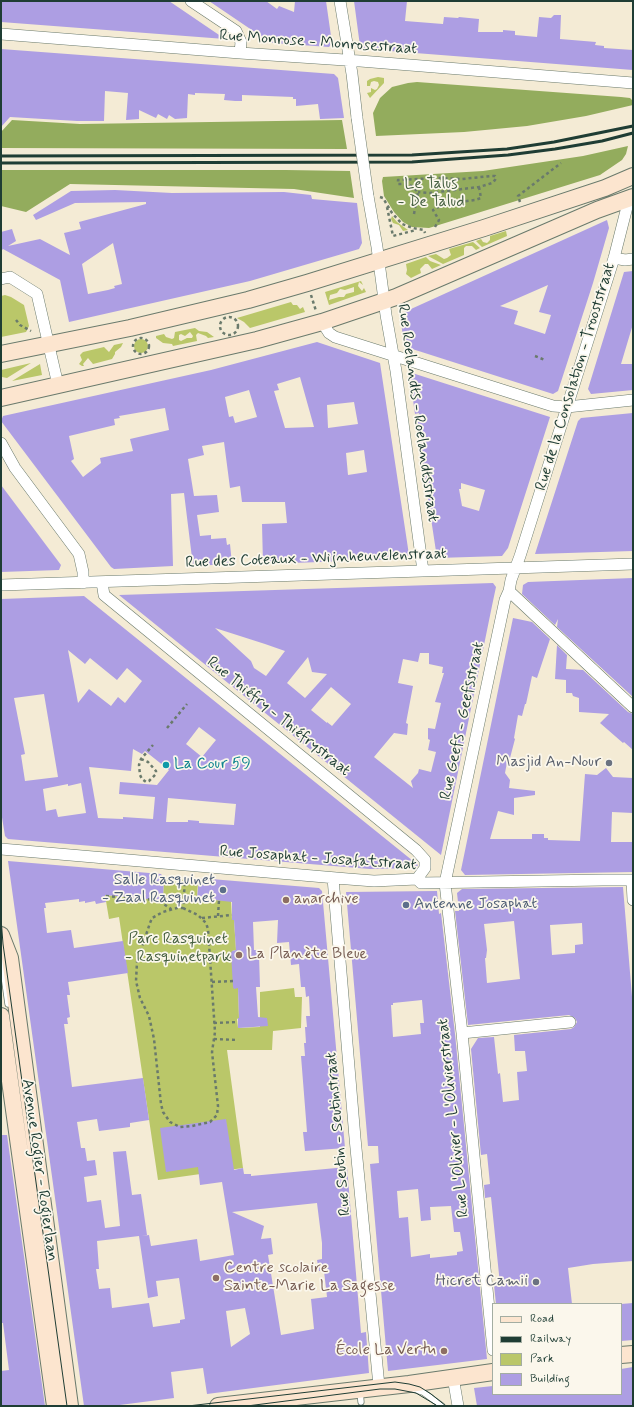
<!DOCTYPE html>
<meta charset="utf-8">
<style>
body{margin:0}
#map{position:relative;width:634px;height:1407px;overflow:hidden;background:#f4ebd5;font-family:Mynerve,sans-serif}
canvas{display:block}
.frame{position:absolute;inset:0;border:2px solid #1f3d34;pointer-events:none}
.legend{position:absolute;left:492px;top:1303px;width:130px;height:92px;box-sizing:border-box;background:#fbf7ec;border:1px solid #a3ada2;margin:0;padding:5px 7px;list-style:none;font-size:12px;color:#1f3d34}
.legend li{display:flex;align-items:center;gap:8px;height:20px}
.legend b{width:20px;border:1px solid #a3ada2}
</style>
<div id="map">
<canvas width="634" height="1407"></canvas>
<div class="frame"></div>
<ul class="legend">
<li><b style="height:5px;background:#fce5cf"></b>Road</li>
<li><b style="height:5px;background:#1f3d34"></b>Railway</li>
<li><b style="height:11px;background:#bac769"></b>Park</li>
<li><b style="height:11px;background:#ad9ee3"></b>Building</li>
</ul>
</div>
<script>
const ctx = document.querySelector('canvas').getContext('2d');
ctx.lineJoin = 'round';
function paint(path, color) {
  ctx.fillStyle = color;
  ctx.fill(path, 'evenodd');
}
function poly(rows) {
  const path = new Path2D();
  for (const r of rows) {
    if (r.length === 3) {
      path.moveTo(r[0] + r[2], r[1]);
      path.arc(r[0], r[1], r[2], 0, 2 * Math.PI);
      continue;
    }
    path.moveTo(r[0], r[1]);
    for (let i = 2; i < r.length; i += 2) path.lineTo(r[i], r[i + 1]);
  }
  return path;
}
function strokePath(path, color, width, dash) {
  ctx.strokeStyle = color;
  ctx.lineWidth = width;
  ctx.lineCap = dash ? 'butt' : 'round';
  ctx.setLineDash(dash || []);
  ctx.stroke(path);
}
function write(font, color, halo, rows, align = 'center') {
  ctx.font = font + ' Mynerve,sans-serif';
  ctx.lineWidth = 3.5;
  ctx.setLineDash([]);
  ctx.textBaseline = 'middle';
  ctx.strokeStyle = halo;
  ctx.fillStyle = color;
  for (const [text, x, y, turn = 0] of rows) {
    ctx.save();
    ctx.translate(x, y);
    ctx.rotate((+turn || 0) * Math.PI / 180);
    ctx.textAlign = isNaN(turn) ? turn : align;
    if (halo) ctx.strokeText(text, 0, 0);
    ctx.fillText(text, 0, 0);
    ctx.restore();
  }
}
paint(poly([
 [378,77,384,78,384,83,370,98,367,93,371,92,371,88,375,90,377,89,379,85,378,82,374,81,371,82,370,86,367,86,367,81,370,79],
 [392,216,397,222,408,230,403,231,399,225,393,223,391,219],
 [506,231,507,236,482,247,476,241,481,239,483,242,487,243,490,240,490,236],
 [473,242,480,248,476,250,472,246,466,246,464,248,464,255,443,264,428,256,436,254,444,259,447,258,451,255,449,249],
 [426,257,430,261,441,265,432,269,428,264,425,264,420,269,421,273,411,278,406,274,407,270,406,264],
 [361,281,363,285,359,282,358,286,362,291,364,288,366,292,329,305,325,292],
 [354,287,354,292,346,294,344,297,339,297,329,300,330,295,337,293,340,289,345,290],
 [5,295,11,297,24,305,29,326,26,332,1,337,1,296],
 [291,302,293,305,297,305,300,309,303,307,305,312,250,328,244,322,237,318],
 [195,328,199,331,207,332,214,337,208,338,206,336,198,333,196,335,197,341,173,346,172,344,163,343,156,338,156,336,164,334,166,337,172,339,174,338,175,332],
 [190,332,193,336,192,338,187,338,181,341,179,340,179,335,181,334,185,336],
 [141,346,7],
 [123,343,121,347,115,352,115,354,112,359,93,364,88,358,83,364,84,366,82,366,79,364,82,360,80,355,83,352,104,347,109,352,114,345],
 [31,363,7,378,2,377,1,378,1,370],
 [40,364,42,375,12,381],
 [164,878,198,881,197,898,231,901,232,920,234,920,236,950,232,951,232,953,234,988,238,988,239,1018,237,1019,238,1028,260,1027,260,992,294,988,295,997,302,997,301,1028,273,1031,272,1050,227,1050,243,1168,158,1180,119,917,109,919,105,895,158,900,163,897]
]), '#bac769');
paint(poly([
 [417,82,621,97,630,98,633,101,633,105,586,116,527,126,464,132,376,136,373,113,380,98,392,87,408,83],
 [12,120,80,124,342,120,347,149,1,148,1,132],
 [628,146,626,154,622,160,600,175,429,228,412,227,403,222,394,212,384,196,382,181,383,177,483,171,583,156],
 [1,170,286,170,350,171,354,198,294,189,70,184,26,212,1,206]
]), '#93ac5d');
paint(poly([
 [1,1,169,1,225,39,1,22],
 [209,1,266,1,277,9,279,6,294,12,295,1,326,1,332,43,329,47,273,43,268,41],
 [354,1,407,1,405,21,443,24,444,17,458,18,459,17,479,19,478,32,503,32,503,30,515,31,515,35,537,37,539,17,551,18,554,15,561,15,560,39,596,42,595,45,604,46,604,48,633,50,633,70,364,49,360,46],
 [1,49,334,74,338,78,344,118,320,119,318,104,296,106,296,99,293,99,293,97,242,95,242,101,235,101,224,100,225,94,195,93,195,95,188,94,187,118,175,119,169,115,167,119,158,114,156,118,139,110,139,119,126,120,128,93,105,91,104,121,77,121,10,117,1,127],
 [115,190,172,193,284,192,311,195,312,199,357,203,362,243,359,249,250,281,69,322,60,280,3,249,1,251,1,232,12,229,16,241,8,246,40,239,70,255,64,233,81,229,79,222,146,204,146,202,75,203,36,220,33,215,71,191],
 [113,243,122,284,114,286,115,288,108,290,88,294,82,264],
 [607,220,609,228,593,283,558,391,553,394,406,347,404,345,400,314],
 [548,285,539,312,551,315,545,334,514,324,518,311,500,306],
 [633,271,633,324,621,364,633,364,633,390,591,394,588,389,624,272],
 [317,342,380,363,409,555,406,559,263,564,262,524,287,523,285,502,242,502,240,486,230,488,224,442,202,446,204,455,188,459,194,496,217,495,219,512,197,515,200,536,211,535,211,539,226,538,227,545,230,544,232,564,193,566,184,493,171,494,173,566,114,569,111,567,1,421,3,416,211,370],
 [300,377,314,427,285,428,274,391,279,390,277,384],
 [249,390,257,417,235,423,233,416,229,417,225,397],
 [354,402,358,424,328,428,327,405],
 [165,408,169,430,130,439,133,451,100,458,101,463,83,477,71,461,74,459,69,436,115,425,114,419,120,418,119,416],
 [364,450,367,472,348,475,346,453],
 [409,372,550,417,508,548,502,556,437,558,417,426,419,413,415,414],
 [461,483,485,490,479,511,462,506,459,489,461,489],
 [633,413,633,551,535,554,578,421,581,418],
 [1,485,61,565,59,570,1,572],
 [633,578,633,697,557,627,558,619,555,625,522,594,523,585,528,582],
 [493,583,496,587,493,601,441,855,119,595],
 [215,628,265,644,285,651,266,676,254,668,251,661],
 [420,653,429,653,429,664,443,667,442,673,444,673,435,702,441,703,435,729,428,728,428,739,430,740,428,750,436,752,431,772,419,769,418,773,411,781,413,788,374,757,394,733,407,735,408,724,406,723,413,686,398,683,403,659,418,662],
 [308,657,312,672,327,674,305,698,287,683],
 [331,687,351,704,332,726,327,722,327,723,311,710],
 [84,596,418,865,416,868,370,869,8,839,5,836,1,811,1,599],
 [68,650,85,664,90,658,117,680,127,668,142,681,125,703,118,697,111,706,89,689,78,703],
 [44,694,58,777,25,781,21,755,25,754,14,698],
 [199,727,216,740,202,757,186,744],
 [133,749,142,754,145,751,169,770,157,785,120,782,119,794,155,797,153,819,123,817,123,819,98,818,89,767,131,771],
 [81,783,86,813,58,817,56,809,46,811,43,789,68,784,68,786],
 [168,798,236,804,234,825,199,823,199,821,188,820,188,822,166,822],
 [513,618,532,622,550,639,537,678,532,676,526,704,525,704,522,716,518,715,514,738,515,739,510,758,508,757,505,773,510,780,509,788,535,791,535,795,514,798,514,815,498,811,490,839,532,839,532,834,544,834,544,838,548,838,548,840,580,841,585,774,597,775,606,768,613,777,633,778,633,813,612,812,611,842,633,842,633,872,465,875,461,870],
 [557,645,567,655,566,669,583,670,628,712,633,714,633,750,624,742,623,743,600,723,609,714,579,712,579,698,573,696,572,693,566,693,566,680,555,679],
 [8,861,161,874,164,878,163,897,158,900,105,895,106,902,96,904,95,901,85,903,85,901,79,902,79,899,45,903,46,908,44,908,47,933,71,930,74,948,123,941,128,973,68,982,70,995,67,995,70,1017,67,1018,68,1024,64,1024,72,1087,143,1078,149,1120,130,1123,130,1127,99,1131,97,1119,77,1122,81,1148,85,1148,87,1161,95,1160,97,1175,84,1177,87,1202,101,1200,105,1228,120,1226,113,1152,126,1151,132,1195,141,1194,147,1235,142,1236,149,1235,151,1246,197,1239,200,1261,234,1255,222,1182,200,1185,198,1167,166,1172,160,1128,226,1119,234,1170,243,1168,244,1174,251,1174,251,1176,347,1167,361,1333,366,1332,369,1373,207,1394,203,1368,171,1372,174,1398,112,1406,84,1406],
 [317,1203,322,1243,322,1259,317,1260,319,1271,324,1271,327,1297,311,1299,314,1329,281,1335,268,1255,273,1254,271,1238,261,1239,264,1226,232,1212],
 [139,1236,148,1298,158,1296,156,1281,179,1278,185,1319,180,1320,180,1323,153,1327,149,1303,112,1308,110,1288,99,1289,96,1269,99,1269,97,1241],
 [245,1308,250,1334,231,1347,226,1311],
 [199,878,319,888,322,891,345,1148,305,1151,303,1132,307,1132,301,1056,305,1056,304,1043,306,1043,305,1027,307,1027,306,1016,310,1016,309,996,306,997,305,987,301,987,299,964,291,965,289,942,277,943,278,920,253,922,254,950,258,950,259,955,260,987,256,987,258,1017,267,1018,268,1026,238,1028,238,1018,239,1018,238,988,234,989,233,987,231,953,232,951,236,950,234,920,232,920,232,902,197,898],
 [623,887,633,1009,633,1261,593,1264,568,1268,572,1304,496,1304,494,1285,500,1284,491,1197,485,1198,484,1185,490,1184,487,1154,481,1155,471,1049,478,1038,494,1037,498,1074,500,1073,503,1102,519,1100,517,1072,527,1071,525,1051,515,1051,514,1035,571,1029,574,1027,577,1022,575,1018,569,1015,468,1025,455,911,459,911,457,893,462,889],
 [514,921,520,979,487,983,485,958,486,958,487,950,484,924],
 [582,923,583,944,575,945,575,953,552,955,550,925],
 [437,891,439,914,441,913,455,1034,487,1359,388,1371,370,1164,379,1163,378,1146,368,1146,346,892],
 [422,1000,424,1023,420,1023,421,1034,393,1037,391,1005,393,1005,393,1003],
 [418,1189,421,1221,431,1220,430,1207,451,1206,454,1232,460,1232,463,1251,457,1252,457,1255,430,1258,430,1254,411,1257,408,1217,399,1218,397,1191],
 [1,1135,7,1135,45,1406,1,1406,1,1371,9,1370,3,1323,1,1323],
 [633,1303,633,1340,621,1341,621,1304],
 [633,1367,633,1406,477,1406,474,1388,493,1386,493,1394,621,1394,621,1369]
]), '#ad9ee3');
const lane = poly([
 [1,954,8,1004],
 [413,1389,423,1392,442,1406],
 [360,1391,361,1402]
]);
const street = poly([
 [191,1,236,31,241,42,240,53],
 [340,1,352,74,357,118],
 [1,34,240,53,360,61,633,83],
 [368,196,377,247,386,315,396,371,423,571],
 [614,258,625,260,633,259],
 [1,279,10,277,37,294,58,385],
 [322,322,329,333,335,337,553,406,567,407,633,400],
 [1,443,15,468,79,554,83,572,83,583],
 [102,582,104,595,416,850,425,860,425,868,417,879],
 [1,585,633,564],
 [509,591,633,707],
 [1,849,348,879,374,881,417,879,421,883,603,880,633,880],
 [333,878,355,1138,379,1386],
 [632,880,633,900],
 [462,1033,570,1022],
 [493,1350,462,1033,445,883,505,600,509,591,511,580,520,556,614,258,629,199],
 [453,1377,458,1406]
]);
const secondary = poly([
 [1,354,130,328,248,300,307,283,484,228,605,188,633,176],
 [1,398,257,340,322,322,396,297,597,210,633,197],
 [1,935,10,958,70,1406],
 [1,1016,55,1406],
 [621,1355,633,1354],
 [218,1406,409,1384,493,1372]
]);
strokePath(lane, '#6a7a6c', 7);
strokePath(street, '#6a7a6c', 12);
strokePath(secondary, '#6a7a6c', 18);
strokePath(poly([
 [380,197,383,198,392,213,402,224,413,228,424,230,425,233],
 [520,202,518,196,561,163],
 [387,207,393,236,416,230],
 [414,214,418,192,409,184,398,184,398,180,438,178,462,179,491,176,495,176,496,178,495,180,492,183,479,187,430,193,418,192],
 [435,227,439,220,433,210,444,204,475,200,481,198,479,187],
 [311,295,316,311],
 [229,326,9],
 [16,320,20,325,31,331],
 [141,346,8],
 [535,356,545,360],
 [167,728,187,704],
 [141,759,148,762,156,771,156,774,149,781,146,782,142,779,140,775,139,765,141,759,153,745],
 [106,896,158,900,171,909],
 [183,908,198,915,206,923,208,929,215,1032,212,1052,218,1106,217,1115,210,1122,192,1126,180,1127,170,1122,163,1112,161,1104,154,1039,149,1016,140,998,136,981,137,962,150,923,152,918,163,912,177,908,183,908,185,880],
 [218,916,219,900],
 [202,918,232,915],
 [210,958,231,957],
 [212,982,233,981],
 [214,1023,238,1022],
 [214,1039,238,1040]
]), '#6a7a6c', 2.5, [3, 3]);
strokePath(lane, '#fff', 5.5);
strokePath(street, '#fff', 11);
strokePath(secondary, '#fce5cf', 16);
strokePath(poly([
 [1,918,3,944,67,1406],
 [188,1406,395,1382,409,1384,420,1387,431,1394,446,1406],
 [247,1406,380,1389,395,1389,416,1393,436,1405]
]), '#1f3d34', 1);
strokePath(poly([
 [1,156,412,155,507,149,554,142,633,126],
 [1,163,412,162,508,155,555,149,602,141,633,133]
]), '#1f3d34', 3);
const streetBridge = poly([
 [357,118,368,196]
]);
strokePath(streetBridge, '#6a7a6c', 12, []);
strokePath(streetBridge, '#fff', 11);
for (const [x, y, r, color] of [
 [609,763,4,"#6b7280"],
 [166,765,4,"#0f9aa8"],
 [223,890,4,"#5c6f8a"],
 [286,900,4,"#8d6e63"],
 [406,905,4,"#5c6f8a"],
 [239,955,4,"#8d6e63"],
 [216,1278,4,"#8d6e63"],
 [536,1282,4,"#6b7280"],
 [444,1351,4,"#8d6e63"]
]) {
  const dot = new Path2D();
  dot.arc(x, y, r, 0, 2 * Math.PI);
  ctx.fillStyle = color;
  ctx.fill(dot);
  strokePath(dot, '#fbf7ec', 1.5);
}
write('16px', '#1f3d34', '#fbf7ec', [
 ["Rue Monrose - Monrosestraat",318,43,4],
 ["Rue de la Consolation - Trooststraat",576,377,-73],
 ["Rue Roelandts - Roelandtsstraat",417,413,82],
 ["Rue des Coteaux - Wijnheuvelenstraat",316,559,-2],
 ["Rue Thiéfry - Thiéfrystraat",278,717,39],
 ["Rue Geefs - Geefsstraat",463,721,-78],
 ["Rue Josaphat - Josafatstraat",318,859,4],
 ["Rue L'Olivier - L'Olivierstraat",454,1118,-96],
 ["Rue Seutin - Seutinstraat",339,1134,-95],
 ["Avenue Rogier - Rogierlaan",39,1170,82]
]);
write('16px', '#466041', '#fbf7ec', [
 ["Le Talus",431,185],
 ["- De Talud",431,203],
 ["Parc Rasquinet",178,940],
 ["- Rasquinetpark",178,958]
]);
write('16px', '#5b616d', '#fbf7ec', [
 ["Masjid An-Nour",601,763],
 ["Hicret Camii",528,1282]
], 'right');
write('16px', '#0d838f', '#fbf7ec', [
 ["La Cour 59",174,765]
], 'left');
write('16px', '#4e5e75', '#fbf7ec', [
 ["Salle Rasquinet",215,881],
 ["- Zaal Rasquinet",215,899],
 ["Antenne Josaphat",414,905,"left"]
], 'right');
write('16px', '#785e54', '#fbf7ec', [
 ["anarchive",294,900],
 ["La Planète Bleue",247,955],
 ["Centre scolaire",224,1269],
 ["Sainte-Marie La Sagesse",224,1287],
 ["École La Vertu",436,1351,"right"]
], 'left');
</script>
